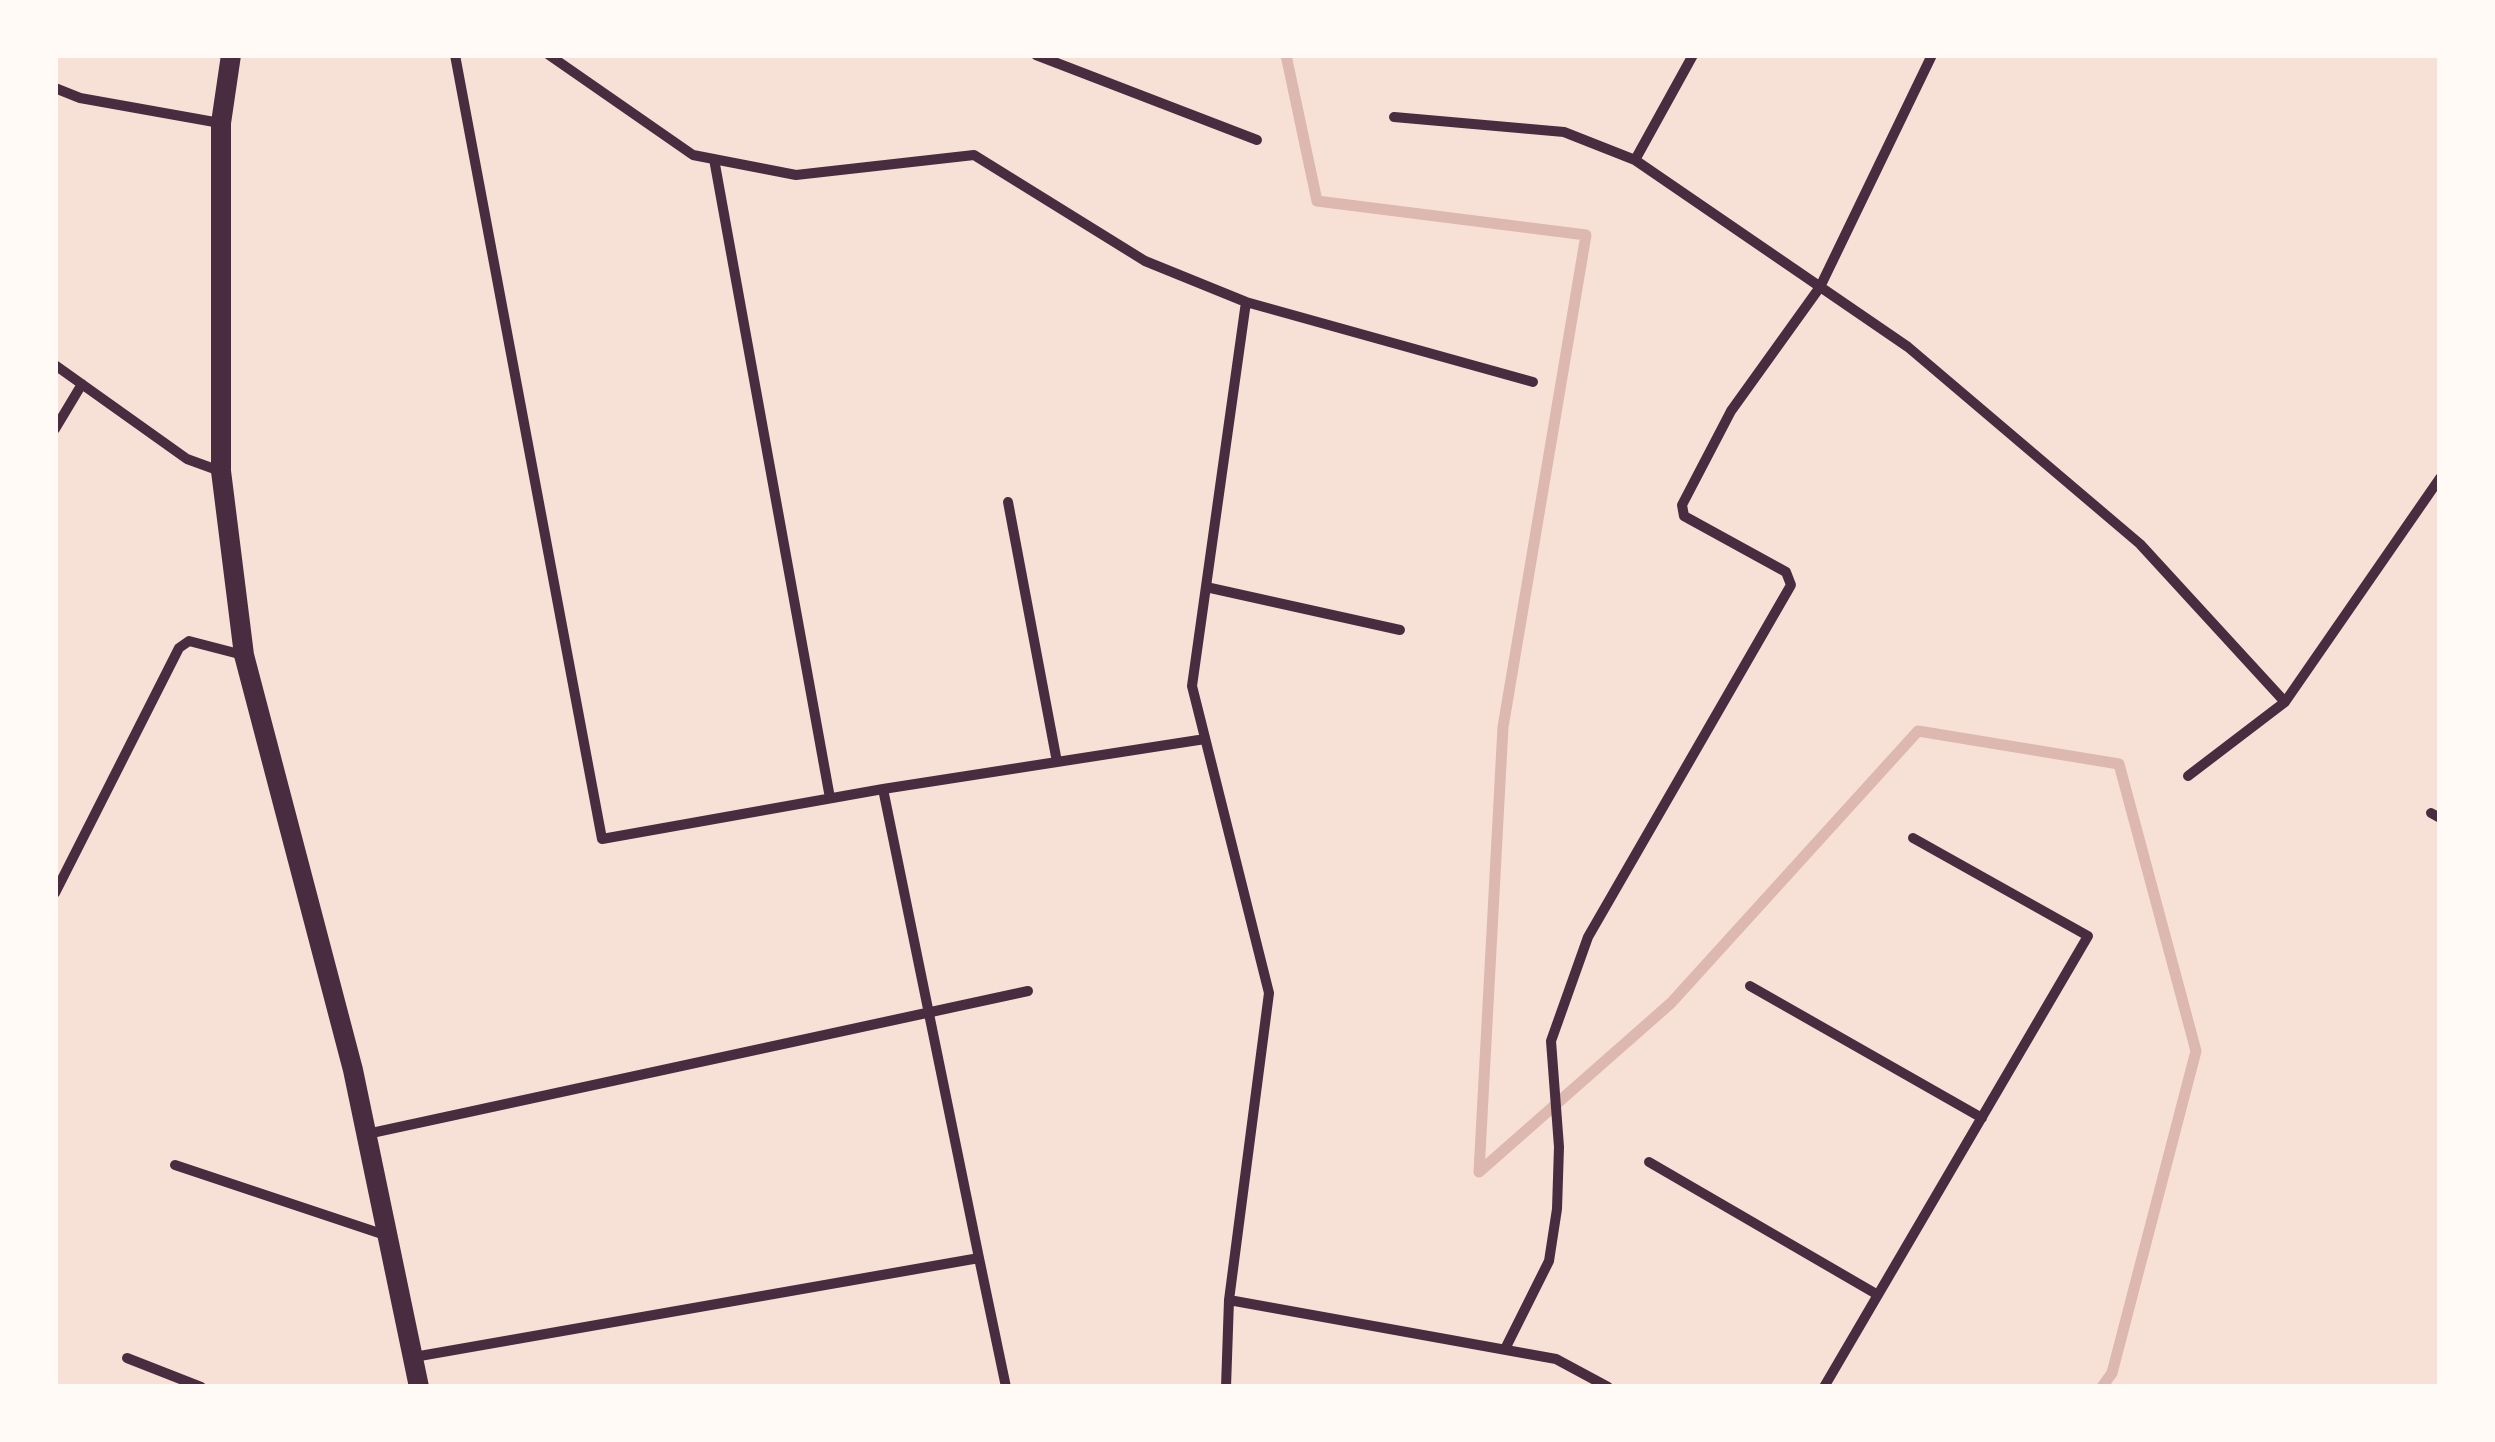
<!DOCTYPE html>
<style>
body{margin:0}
#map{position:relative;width:2495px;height:1442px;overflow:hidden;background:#f7e1d7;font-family:Overpass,sans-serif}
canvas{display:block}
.frame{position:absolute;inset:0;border:58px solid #fffaf5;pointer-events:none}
</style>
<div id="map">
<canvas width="2495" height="1442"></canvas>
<div class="frame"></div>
</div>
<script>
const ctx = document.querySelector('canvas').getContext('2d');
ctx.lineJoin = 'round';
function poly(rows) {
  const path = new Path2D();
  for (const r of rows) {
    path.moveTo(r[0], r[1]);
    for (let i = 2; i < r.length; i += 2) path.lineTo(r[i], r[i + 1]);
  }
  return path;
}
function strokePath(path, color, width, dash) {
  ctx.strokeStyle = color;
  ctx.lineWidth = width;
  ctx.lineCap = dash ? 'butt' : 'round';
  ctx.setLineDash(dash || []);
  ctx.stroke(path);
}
strokePath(poly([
 [1286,55,1317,201,1586,235,1503,727,1479,1172,1671,1003,1918,731,2119,764,2196,1051,2112,1373,2102,1387]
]), '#dcb8b0', 11);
strokePath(poly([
 [455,55,602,839,883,789,1205,739],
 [549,55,693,155,796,175,974,155,1145,261,1246,302,1533,382],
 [1036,55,1257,140],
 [55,88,80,98,220,123],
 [1394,117,1564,132,1635,160,1908,347,2140,544,2285,702],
 [714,159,830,798],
 [1635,160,1693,55],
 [55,365,187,459,220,471],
 [55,429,82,384],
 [1008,502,1057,762],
 [1206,587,1400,630],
 [2188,776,2285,702,2440,478],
 [2431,813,2440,818],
 [55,893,179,648,189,641,243,655],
 [1750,986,1982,1118],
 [367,1134,1028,991],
 [1649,1162,1878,1295],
 [175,1165,388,1236],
 [979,1258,1006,1387],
 [1229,1300,1556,1359,1608,1387],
 [1505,1349,1549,1261,1557,1209,1559,1147,1551,1041,1588,937,1791,585,1786,572,1684,516,1682,505,1731,411,1820,287,1932,55],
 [414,1357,979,1258,883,789],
 [127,1358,201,1387],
 [1226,1387,1229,1300,1269,993,1192,686,1246,302],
 [1824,1387,2088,936,1913,838]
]), '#4a2c40', 10);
strokePath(poly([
 [231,55,221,123,221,471,244,655,353,1070,419,1387]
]), '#4a2c40', 20);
</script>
